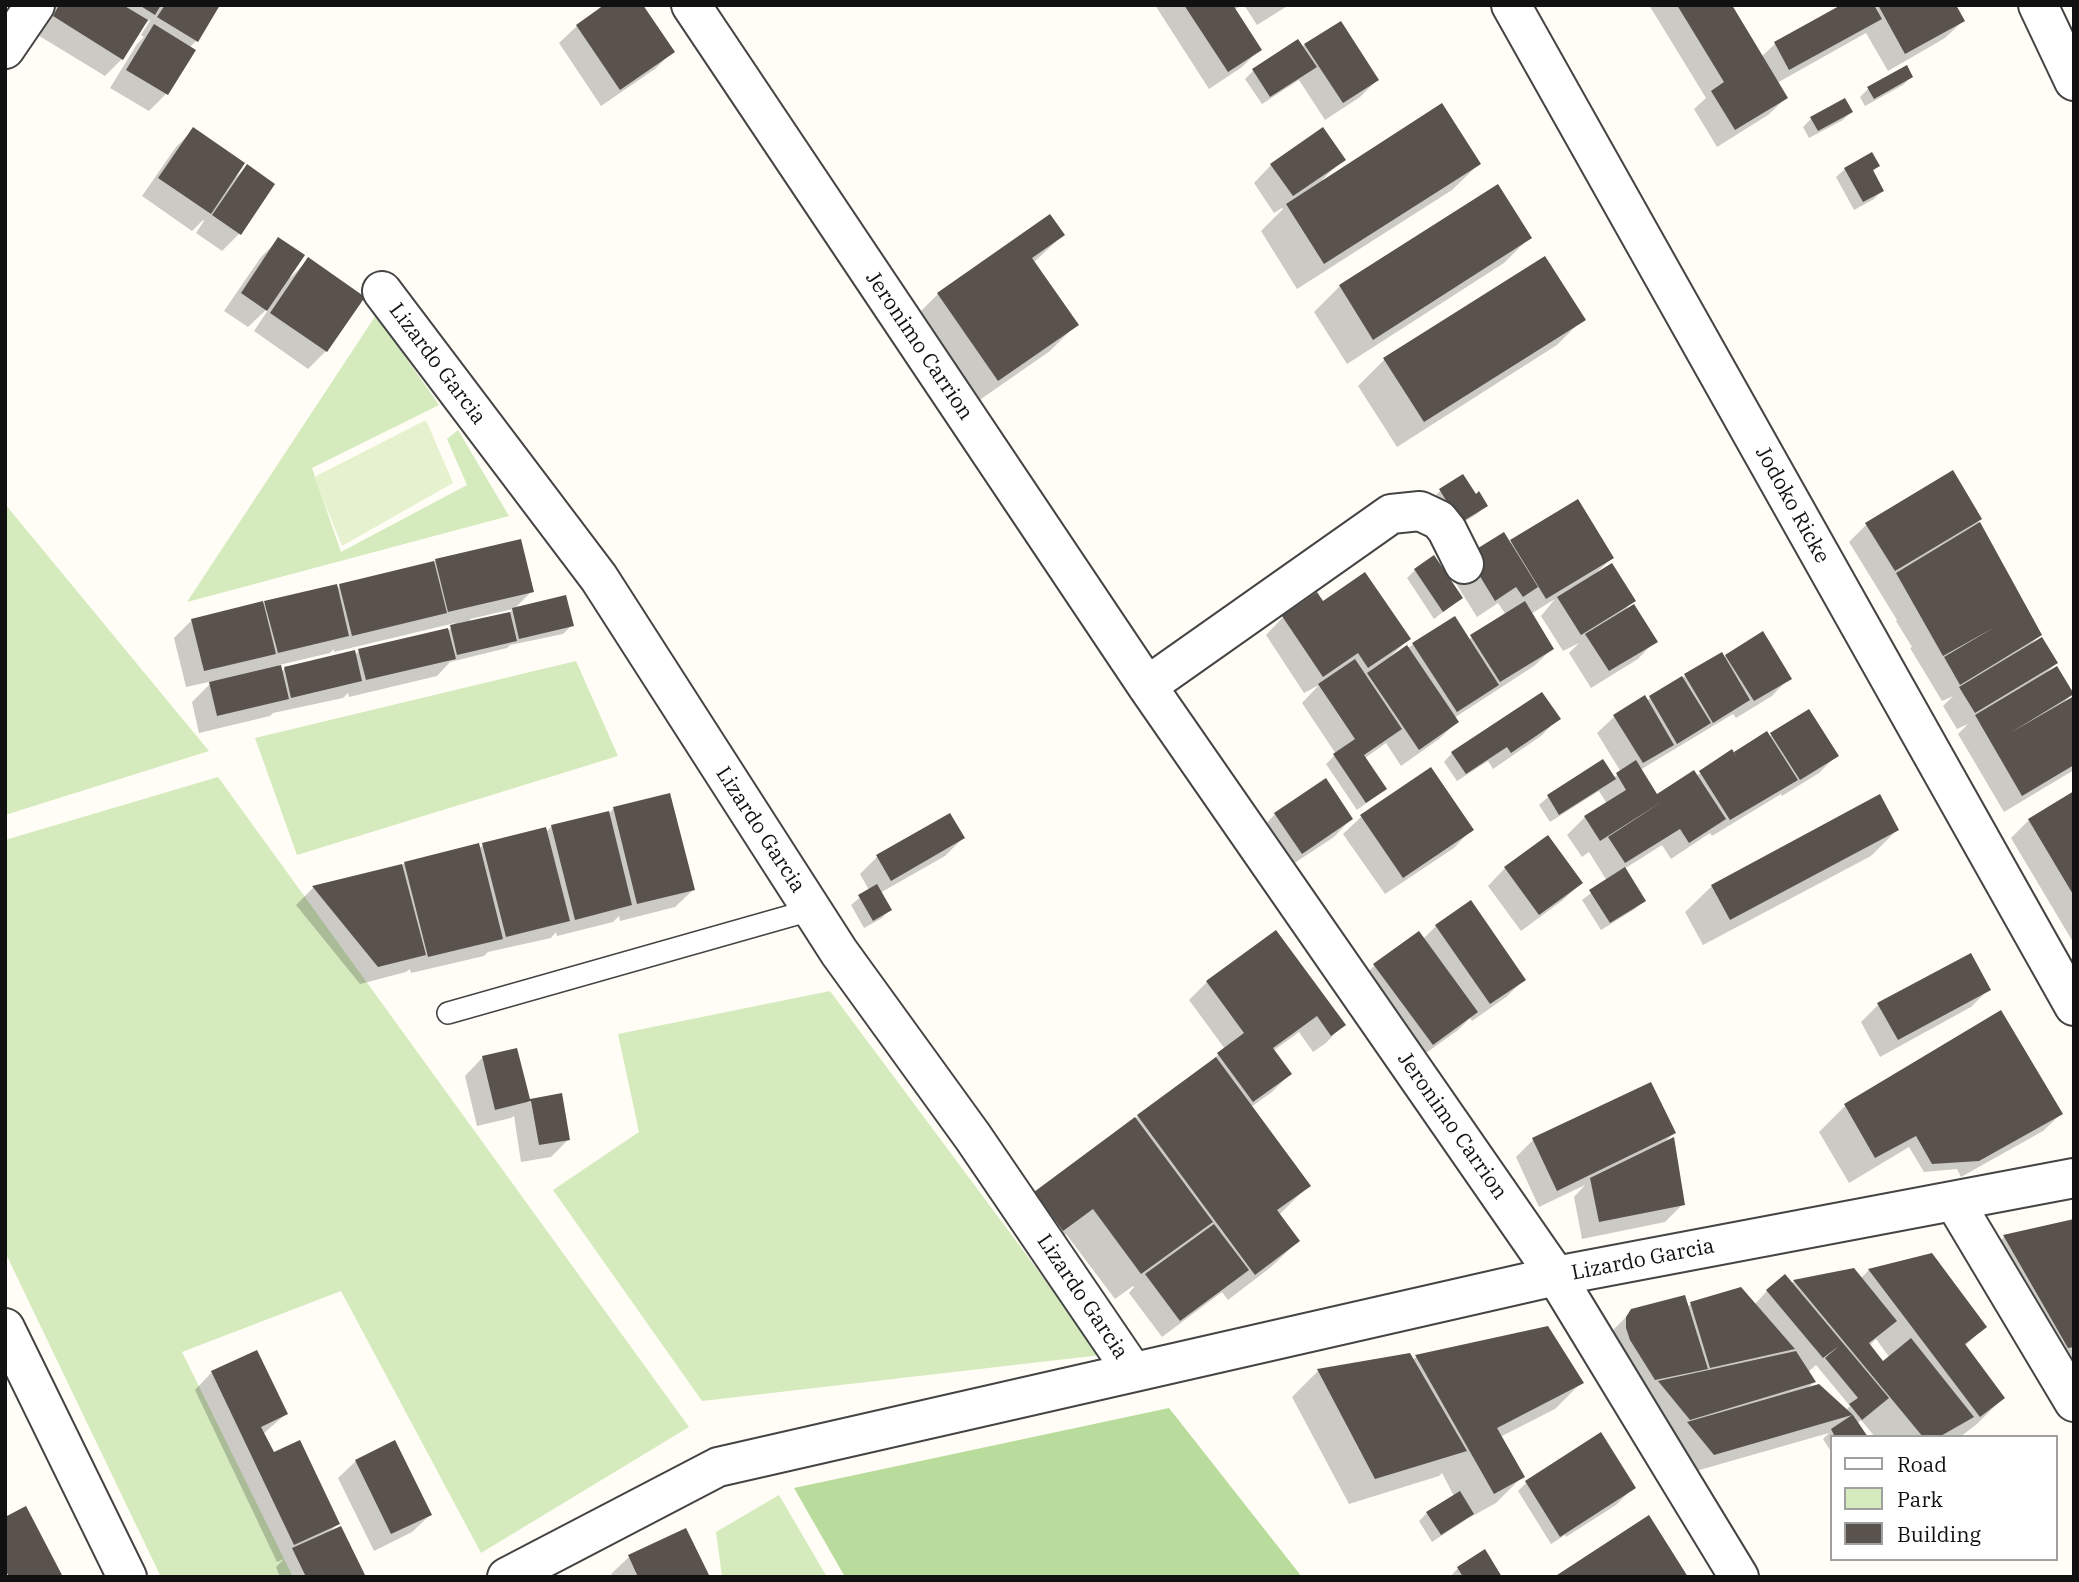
<!DOCTYPE html>
<style>
body{margin:0}
#map{position:relative;width:2079px;height:1582px;overflow:hidden;background:#fffdf5;font-family:"IBM Plex Serif",serif}
canvas{display:block}
.frame{position:absolute;inset:0;border:7px solid #111;pointer-events:none}
.legend{position:absolute;left:1830px;top:1435px;width:228px;height:126px;box-sizing:border-box;background:#fff;border:2px solid #a0a0a0;margin:0;padding:9px 12px;list-style:none;font-size:21px;color:#111}
.legend li{display:flex;align-items:center;gap:14px;height:35px}
.legend b{width:35px;border:2px solid #a0a0a0}
</style>
<div id="map">
<canvas width="2079" height="1582"></canvas>
<div class="frame"></div>
<ul class="legend">
<li><b style="height:9px;background:#fff"></b>Road</li>
<li><b style="height:19px;background:#d5ebbd"></b>Park</li>
<li><b style="height:19px;background:#5a524d"></b>Building</li>
</ul>
</div>
<script>
const ctx = document.querySelector('canvas').getContext('2d');
ctx.lineJoin = 'round';
function paint(path, color) {
  ctx.fillStyle = color;
  ctx.fill(path, 'evenodd');
}
function poly(rows) {
  const path = new Path2D();
  for (const r of rows) {
    path.moveTo(r[0], r[1]);
    for (let i = 2; i < r.length; i += 2) path.lineTo(r[i], r[i + 1]);
  }
  return path;
}
function strokePath(path, color, width, dash) {
  ctx.strokeStyle = color;
  ctx.lineWidth = width;
  ctx.lineCap = dash ? 'butt' : 'round';
  ctx.setLineDash(dash || []);
  ctx.stroke(path);
}
function write(font, color, halo, rows, align = 'center') {
  ctx.font = font + ' "IBM Plex Serif",serif';
  ctx.lineWidth = 7;
  ctx.setLineDash([]);
  ctx.textBaseline = 'middle';
  ctx.strokeStyle = halo;
  ctx.fillStyle = color;
  for (const [text, x, y, turn = 0] of rows) {
    ctx.save();
    ctx.translate(x, y);
    ctx.rotate((+turn || 0) * Math.PI / 180);
    ctx.textAlign = isNaN(turn) ? turn : align;
    if (halo) ctx.strokeText(text, 0, 0);
    ctx.fillText(text, 0, 0);
    ctx.restore();
  }
}
paint(poly([
 [376,315,439,405,312,468,341,552,467,485,447,439,458,430,509,516,187,602],
 [5,504,209,751,5,815],
 [576,661,618,756,297,855,255,738],
 [218,777,689,1427,481,1553,341,1291,182,1352,293,1577,161,1577,5,1252,5,840],
 [830,991,1101,1355,702,1401,553,1190,639,1132,618,1034],
 [779,1495,827,1577,722,1577,716,1532]
]), '#d5ebbd');
paint(poly([
 [1169,1408,1302,1577,845,1577,794,1488]
]), '#b9dc9c');
paint(poly([
 [426,420,453,483,342,546,314,477]
]), '#e6f2cf');
paint(poly([
 [53,5,218,5,196,41,189,48,166,94,149,111,110,88,137,44,144,37,141,35,151,19,143,25,122,59,105,76,36,34],
 [1155,5,1242,5,1234,10,1260,49,1242,67,1209,89],
 [1244,5,1289,5,1257,25],
 [1649,5,1730,5,1761,57,1775,44,1844,5,1954,5,1963,21,1945,38,1888,71,1866,33,1777,83,1786,98,1768,115,1717,147,1694,109,1706,98],
 [577,26,672,52,655,69,601,106,559,43],
 [1305,45,1377,80,1360,97,1325,120,1299,80,1262,104,1245,79,1253,71],
 [1907,68,1911,77,1903,85,1865,106,1860,97,1868,89],
 [1851,112,1843,120,1809,138,1803,127,1811,119],
 [193,130,236,177,247,166,239,234,222,251,196,233,204,221,203,220,192,231,142,196,176,147],
 [1343,159,1322,180,1479,164,1452,190,1297,289,1261,231,1283,209,1282,208,1274,213,1254,183,1271,165],
 [1878,166,1872,172,1882,190,1874,199,1854,210,1836,177,1845,169],
 [1063,235,1033,263,1076,325,1050,351,971,406,912,320,938,294],
 [1530,237,1504,263,1347,364,1314,312,1340,286],
 [279,239,290,278,308,260,362,297,326,351,308,369,254,331,268,310,267,309,248,327,224,311,261,257],
 [1583,319,1557,345,1397,447,1358,386,1384,360],
 [1952,472,2040,635,2030,645,2056,663,2046,673,2072,694,2064,702,2074,698,2074,770,2004,812,1958,734,1968,724,1957,729,1943,706,1953,696,1942,701,1910,648,1912,647,1896,621,1897,620,1849,542,1866,525],
 [1440,491,1476,496,1486,506,1477,514,1451,530,1432,499],
 [1577,502,1612,558,1596,573,1633,601,1623,612,1655,641,1638,659,1591,688,1569,653,1579,643,1563,651,1541,616,1555,599,1531,614,1552,649,1534,666,1454,718,1457,722,1439,739,1401,766,1386,743,1365,758,1385,789,1357,810,1326,764,1336,754,1302,703,1319,685,1304,693,1266,635,1283,617,1322,603,1409,639,1391,656,1392,658,1414,644,1468,640,1506,615,1498,603,1477,617,1450,574,1509,544],
 [436,561,532,591,514,609,572,625,563,634,510,645,507,648,450,662,437,676,349,697,348,693,343,698,273,713,270,716,199,733,192,702,213,681,186,687,174,638,192,620,262,606,265,603,336,589,340,586],
 [513,609,508,614,471,623,470,619],
 [455,623,449,630,359,651,355,655,284,669,281,672,279,665,330,653,334,649,334,652],
 [1415,570,1461,598,1434,619,1407,578],
 [1762,633,1789,678,1772,696,1736,718,1733,714,1640,770,1656,796,1696,776,1766,733,1769,737,1772,734,1836,756,1819,773,1782,796,1781,794,1712,836,1710,833,1671,859,1662,845,1624,869,1644,900,1635,909,1601,930,1582,900,1607,881,1589,852,1582,857,1567,835,1585,817,1607,804,1599,791,1550,822,1539,805,1548,797,1602,762,1613,778,1621,772,1597,733,1615,716,1646,701,1685,676,1723,658],
 [1558,719,1541,736,1493,769,1488,761,1457,781,1444,762,1452,753,1491,727],
 [1431,770,1471,830,1454,848,1385,894,1343,834,1361,817],
 [2074,793,2074,941,2073,942,2011,838,2029,820],
 [668,795,693,890,675,907,620,921,619,916,613,922,557,936,556,932,551,938,488,952,484,956,411,973,410,969,406,972,360,984,296,905,313,888,404,864,479,849,483,845,546,832,552,826,608,815,613,809],
 [1275,814,1351,819,1334,837,1284,870,1258,832],
 [1897,830,1871,856,1703,945,1685,912,1712,886],
 [963,838,945,856,880,893,890,909,882,918,864,928,851,905,869,890,860,874,877,857],
 [1505,868,1581,883,1563,900,1521,931,1488,886],
 [1436,926,1524,980,1506,997,1472,1021,1470,1018,1458,1030,1415,1061,1357,983,1375,965,1423,939],
 [1276,932,1343,1025,1326,1043,1313,1052,1299,1032,1273,1051,1290,1074,1272,1092,1251,1107,1308,1186,1279,1215,1298,1241,1271,1267,1228,1300,1222,1292,1162,1337,1129,1293,1134,1287,1133,1286,1115,1299,1066,1234,1036,1255,1009,1219,1035,1193,1204,1067,1225,1049,1189,1000,1207,982],
 [1989,989,1971,1007,1880,1057,1861,1022,1878,1005],
 [2001,1012,2061,1114,2043,1131,1961,1177,1957,1169,1924,1172,1909,1147,1849,1183,1819,1132,1845,1106],
 [516,1050,529,1103,531,1100,569,1139,551,1157,521,1162,514,1116,511,1118,477,1126,465,1076,482,1058],
 [1674,1133,1664,1143,1683,1204,1665,1222,1582,1239,1574,1197,1585,1185,1539,1207,1516,1157,1533,1140],
 [2074,1221,2074,1367,1978,1263,2004,1237],
 [1853,1269,1861,1278,1869,1270,1984,1327,1965,1346,2003,1398,1977,1424,1960,1437,1875,1437,1861,1420,1857,1424,1865,1437,1832,1437,1832,1453,1823,1439,1829,1433,1696,1471,1609,1336,1614,1329,1632,1311,1687,1307,1691,1304,1754,1305,1767,1291,1793,1282],
 [1876,1339,1890,1358,1883,1364,1869,1346],
 [1816,1365,1850,1406,1845,1411,1807,1389,1814,1382,1808,1372],
 [1547,1328,1581,1383,1555,1409,1500,1437,1522,1477,1496,1503,1467,1519,1432,1542,1419,1521,1427,1513,1454,1496,1442,1473,1439,1476,1349,1504,1292,1397,1318,1371,1409,1355,1412,1361,1416,1357],
 [212,1372,286,1414,263,1434,273,1455,338,1524,328,1533,364,1577,280,1577,276,1567,284,1559,277,1562,195,1390],
 [356,1461,430,1515,412,1532,374,1551,338,1478],
 [1526,1483,1634,1487,1616,1505,1566,1537,1565,1535,1551,1544,1518,1491],
 [629,1557,708,1577,613,1577,611,1574],
 [1458,1568,1500,1577,1450,1577]
]), '#0003');
paint(poly([
 [59,5,123,5,148,20,123,60,53,16],
 [139,5,161,5,155,15],
 [165,5,220,5,198,42,157,17],
 [604,5,643,5,675,52,620,90,576,25],
 [1184,5,1233,5,1262,50,1228,72],
 [1677,5,1732,5,1788,98,1735,130,1711,91,1724,82],
 [1841,5,1874,5,1882,19,1789,70,1774,42],
 [1878,5,1956,5,1965,21,1905,54],
 [1341,21,1379,80,1343,103,1304,44],
 [154,24,196,50,168,95,126,70],
 [1298,39,1317,67,1270,97,1252,69],
 [1907,65,1913,77,1874,99,1867,87],
 [1845,98,1853,112,1818,131,1810,117],
 [1442,103,1481,164,1324,264,1286,204],
 [193,127,245,163,211,214,158,178],
 [1323,127,1346,160,1293,196,1270,164],
 [1872,152,1880,166,1873,170,1884,191,1863,202,1844,168],
 [247,164,275,184,241,235,212,215],
 [1498,184,1532,238,1373,340,1339,285],
 [1050,214,1065,235,1032,258,1079,325,998,381,937,293],
 [278,237,305,255,267,311,241,293],
 [1545,256,1586,320,1424,422,1383,358],
 [308,257,365,297,327,352,270,313],
 [1953,470,1982,519,1895,571,1865,523],
 [1463,474,1476,494,1479,491,1488,506,1460,523,1439,489],
 [1578,499,1614,558,1546,599,1510,540],
 [1980,522,2042,635,1960,685,1944,657,1995,627,1943,656,1896,573],
 [1504,532,1538,587,1523,597,1516,587,1495,601,1467,555],
 [521,539,534,592,448,612,435,559],
 [1434,555,1463,598,1443,612,1414,569],
 [434,561,447,613,352,636,339,584],
 [1612,563,1636,601,1581,635,1557,597],
 [1365,572,1411,639,1368,668,1358,653,1323,677,1282,616,1317,592,1323,601],
 [337,584,349,636,278,653,264,601],
 [566,595,574,626,519,639,512,608],
 [263,601,276,654,204,671,191,619],
 [1525,601,1554,649,1500,682,1470,635],
 [1634,604,1658,642,1609,671,1585,634],
 [510,612,517,641,457,655,450,625],
 [1455,616,1499,685,1457,712,1412,643],
 [448,628,456,659,366,680,358,649],
 [1763,631,1792,679,1754,701,1725,655],
 [2042,637,2058,663,1975,713,1959,687],
 [1407,645,1459,722,1419,750,1367,673],
 [355,650,362,681,291,698,284,667],
 [1722,652,1750,700,1713,723,1684,674],
 [1355,659,1402,729,1364,755,1387,789,1366,803,1333,754,1355,739,1318,684],
 [281,665,289,699,217,716,209,682],
 [2057,666,2074,694,2010,733,2074,696,2074,765,2022,796,1975,715],
 [1682,676,1711,723,1677,744,1649,696],
 [1542,692,1561,719,1511,753,1507,747,1466,774,1451,752],
 [1645,695,1674,745,1643,763,1613,715],
 [1809,709,1839,756,1800,780,1770,733],
 [1767,731,1798,780,1730,820,1699,771,1732,749,1737,758,1734,752],
 [1603,759,1616,779,1559,815,1547,795],
 [1636,760,1657,794,1694,770,1726,819,1689,843,1680,829,1625,863,1608,837,1663,801,1600,841,1584,816,1626,790,1616,773],
 [1431,767,1474,830,1403,878,1360,815],
 [1326,778,1353,819,1302,854,1274,813],
 [2074,791,2074,896,2028,819],
 [670,793,695,890,637,904,613,807],
 [1880,794,1899,830,1730,920,1711,885],
 [609,811,632,905,575,920,551,825],
 [950,813,965,838,891,881,876,855],
 [546,827,570,921,506,937,482,843],
 [1548,835,1583,883,1539,915,1504,867],
 [479,843,503,939,428,957,404,862],
 [402,864,426,955,378,967,312,886],
 [1625,867,1646,901,1610,923,1589,890],
 [877,884,892,910,873,921,858,895],
 [1471,900,1526,980,1490,1004,1435,925],
 [1276,930,1346,1025,1331,1036,1317,1016,1273,1048,1292,1074,1253,1102,1217,1053,1244,1033,1206,981],
 [1419,931,1478,1012,1433,1045,1373,964],
 [1971,953,1991,990,1898,1040,1877,1003],
 [2001,1010,2063,1114,1979,1161,1932,1164,1916,1136,1875,1158,1844,1104],
 [517,1048,530,1099,562,1093,570,1140,539,1145,531,1101,495,1110,482,1056],
 [1216,1057,1311,1186,1277,1210,1300,1241,1255,1275,1137,1115],
 [1651,1082,1676,1133,1557,1191,1532,1138],
 [1135,1117,1213,1222,1141,1274,1093,1209,1063,1231,1034,1192],
 [1674,1137,1685,1205,1599,1222,1590,1178],
 [2074,1219,2074,1347,2068,1348,2003,1235],
 [1214,1224,1249,1270,1180,1321,1145,1274],
 [1932,1253,1987,1327,1965,1344,2005,1398,1980,1417,1868,1269],
 [1854,1268,1897,1321,1869,1343,1883,1361,1911,1338,1974,1417,1939,1437,1923,1437,1793,1280],
 [1785,1274,1889,1398,1862,1420,1849,1404,1858,1398,1825,1358,1839,1346,1823,1358,1766,1290],
 [1741,1287,1795,1349,1710,1368,1690,1302],
 [1685,1295,1708,1369,1655,1380,1630,1340,1626,1328,1626,1317,1631,1309],
 [1548,1326,1584,1383,1497,1428,1525,1477,1494,1494,1415,1355],
 [257,1350,288,1414,261,1427,274,1452,300,1440,340,1524,294,1545,211,1371],
 [1796,1351,1816,1382,1690,1420,1658,1381],
 [1410,1353,1467,1451,1375,1479,1317,1369],
 [1819,1384,1853,1415,1868,1437,1835,1437,1831,1429,1852,1415,1714,1455,1687,1422],
 [1601,1432,1636,1488,1560,1537,1525,1481],
 [395,1440,432,1515,391,1534,355,1460],
 [1460,1491,1474,1514,1441,1535,1426,1512],
 [26,1506,63,1577,9,1577,5,1569,5,1517],
 [1649,1515,1688,1577,1554,1577],
 [341,1526,366,1577,306,1577,292,1548],
 [686,1528,710,1577,638,1577,628,1555],
 [1485,1549,1502,1577,1463,1577,1457,1567]
]), '#5a524d');
const lane = poly([
 [448,1013,811,910]
]);
const street = poly([
 [691,5,1147,686,1556,1276,1739,1577],
 [1511,5,2074,1006],
 [2038,5,2074,81],
 [5,49,35,5],
 [382,291,599,578,839,952,973,1137,1133,1372],
 [1147,686,1391,514,1420,511,1439,520,1447,530,1464,564],
 [1954,1201,2074,1402],
 [5,1328,127,1577],
 [507,1577,718,1467,1556,1276,2074,1178]
]);
strokePath(lane, '#444', 24);
strokePath(street, '#444', 42);
strokePath(lane, '#fff', 21);
strokePath(street, '#fff', 38);
write('21px', '#111', '#fff', [
 ["Jeronimo Carrion",919,346,56],
 ["Lizardo Garcia",437,364,53],
 ["Jodoko Ricke",1792,505,61],
 ["Lizardo Garcia",760,830,57],
 ["Jeronimo Carrion",1452,1126,55],
 ["Lizardo Garcia",1643,1260,-11],
 ["Lizardo Garcia",1082,1297,56]
]);
</script>
